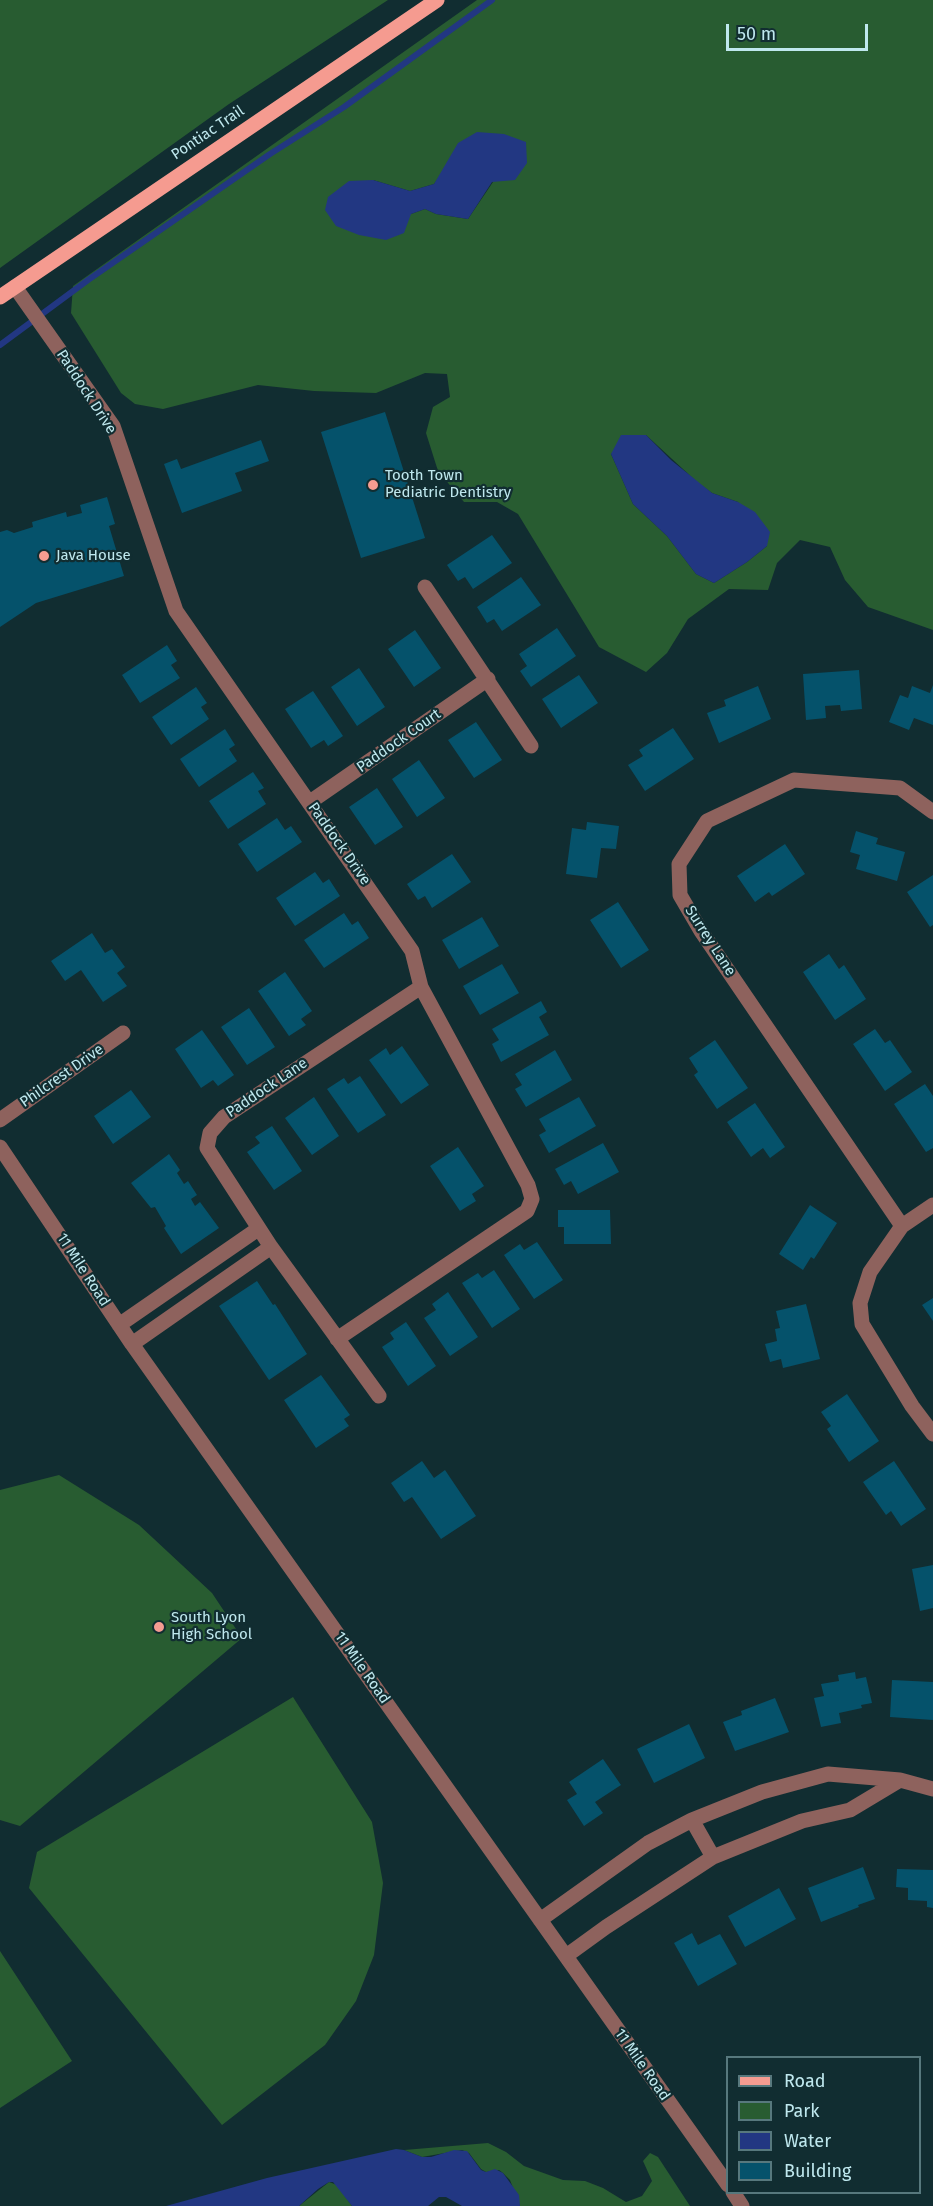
<!DOCTYPE html>
<style>
body{margin:0}
#map{position:relative;width:933px;height:2206px;overflow:hidden;background:#112d31;font-family:"Fira Sans",sans-serif}
canvas{display:block}
.legend{position:absolute;left:726px;top:2056px;width:195px;height:138px;box-sizing:border-box;background:#112d31;border:2px solid #57787d;margin:0;padding:8px 10px;list-style:none;font-size:18px;color:#bfe8ee}
.legend li{display:flex;align-items:center;gap:12px;height:30px}
.legend b{width:30px;border:2px solid #57787d}
.scale{position:absolute;left:726px;top:24px;width:142px;height:27px;box-sizing:border-box;border:3px solid #bfe8ee;border-top:0;padding-left:8px;font-size:18px;line-height:21px;white-space:nowrap;color:#bfe8ee;-webkit-text-stroke:4px #112d31;paint-order:stroke}
</style>
<div id="map">
<canvas width="933" height="2206"></canvas>
<ul class="legend">
<li><b style="height:8px;background:#f59b90"></b>Road</li>
<li><b style="height:16px;background:#285c31"></b>Park</li>
<li><b style="height:16px;background:#223782"></b>Water</li>
<li><b style="height:16px;background:#05526b"></b>Building</li>
</ul>
<div class="scale">50 m</div>
</div>
<script>
const ctx = document.querySelector('canvas').getContext('2d');
ctx.lineJoin = 'round';
function paint(path, color) {
  ctx.fillStyle = color;
  ctx.fill(path, 'evenodd');
}
function poly(rows) {
  const path = new Path2D();
  for (const r of rows) {
    path.moveTo(r[0], r[1]);
    for (let i = 2; i < r.length; i += 2) path.lineTo(r[i], r[i + 1]);
  }
  return path;
}
function strokePath(path, color, width, dash) {
  ctx.strokeStyle = color;
  ctx.lineWidth = width;
  ctx.lineCap = dash ? 'butt' : 'round';
  ctx.setLineDash(dash || []);
  ctx.stroke(path);
}
function write(font, color, halo, rows, align = 'center') {
  ctx.font = font + ' "Fira Sans",sans-serif';
  ctx.lineWidth = 4.5;
  ctx.setLineDash([]);
  ctx.textBaseline = 'middle';
  ctx.strokeStyle = halo;
  ctx.fillStyle = color;
  for (const [text, x, y, turn = 0] of rows) {
    ctx.save();
    ctx.translate(x, y);
    ctx.rotate((+turn || 0) * Math.PI / 180);
    ctx.textAlign = isNaN(turn) ? turn : align;
    if (halo) ctx.strokeText(text, 0, 0);
    ctx.fillText(text, 0, 0);
    ctx.restore();
  }
}
paint(poly([
 [0,0,388,0,229,104,0,268],
 [477,0,933,0,933,630,868,607,845,580,830,547,800,540,777,563,768,590,729,589,688,619,667,653,646,672,599,647,518,514,497,502,464,502,438,471,426,433,433,407,450,397,447,374,425,373,376,393,314,391,258,385,163,409,135,404,121,393,71,313,73,286],
 [446,167,493,182,468,219,436,214,425,209,411,214,373,180,410,191,434,184],
 [646,435,697,482,712,493,738,502,767,546,747,562,714,583,696,574,667,536,633,504,611,454],
 [59,1475,139,1525,212,1593,242,1638,20,1826,0,1820,0,1490],
 [293,1697,372,1822,383,1883,374,1955,356,2001,325,2045,222,2125,29,1888,37,1852],
 [0,1951,72,2061,0,2108],
 [488,2143,506,2152,524,2166,563,2180,585,2181,603,2188,626,2202,642,2196,652,2181,643,2161,650,2153,658,2157,690,2206,520,2206,510,2180,503,2173,499,2170,486,2172,481,2169,469,2153,462,2150,422,2157,404,2150],
 [329,2182,337,2185,352,2206,299,2206]
]), '#285c31');
paint(poly([
 [477,132,504,134,526,142,527,163,515,180,492,182,468,219,436,214,425,209,411,214,404,233,386,240,359,235,336,226,325,210,328,197,349,181,373,180,410,191,434,184,458,143],
 [621,435,646,435,671,460,712,493,738,502,755,512,770,532,767,546,747,562,714,583,696,574,667,536,633,504,611,454],
 [396,2149,404,2150,422,2157,431,2157,454,2150,467,2151,481,2170,486,2172,495,2169,503,2173,519,2195,520,2206,462,2206,446,2197,439,2197,428,2206,352,2206,333,2182,329,2182,318,2189,299,2206,166,2206,267,2178]
]), '#223782');
strokePath(poly([
 [0,345,88,280,270,154,344,107,492,0]
]), '#223782', 6);
paint(poly([
 [385,412,425,538,361,558,321,432],
 [261,440,269,461,235,473,242,491,182,513,164,464,177,459,181,469],
 [107,497,115,524,109,526,124,576,36,603,0,627,0,532,7,530,14,533,33,527,32,522,66,512,67,517,82,513,80,505],
 [492,535,512,563,473,589,465,577,458,581,447,565],
 [521,577,541,605,502,631,494,619,487,623,477,607],
 [557,628,576,656,531,687,520,671,527,666,519,654],
 [415,630,441,668,414,687,388,649],
 [167,645,177,661,171,665,180,678,140,703,122,675],
 [359,668,385,707,357,726,331,687],
 [859,670,862,709,841,711,840,705,825,706,826,718,806,720,803,674],
 [579,675,598,703,561,728,542,699],
 [933,685,933,725,914,718,909,730,889,722,900,695,908,698,912,686,930,693],
 [758,686,771,719,719,743,707,713,726,706,724,700],
 [196,687,207,703,201,707,209,719,171,745,152,717],
 [313,691,343,736,328,746,324,740,311,748,285,709],
 [476,722,502,760,474,778,448,740],
 [673,728,694,759,645,791,628,765,643,756,639,750],
 [225,729,235,745,229,749,237,761,199,787,180,759],
 [419,760,445,798,417,817,392,779],
 [253,772,264,788,258,791,266,804,228,829,209,801],
 [377,788,403,827,375,845,349,807],
 [277,818,285,830,291,826,302,842,257,872,238,844],
 [587,822,619,826,616,849,601,848,597,878,566,874,572,828,586,830],
 [856,831,878,838,876,844,905,852,897,881,856,869,860,855,850,852],
 [785,844,805,874,772,896,769,892,755,902,737,876],
 [452,854,471,882,432,908,425,896,418,900,407,884],
 [315,872,323,883,329,879,340,896,295,926,276,898],
 [933,875,933,925,930,927,907,892],
 [618,902,649,950,621,968,590,920],
 [344,913,352,925,358,921,369,938,324,968,304,940],
 [482,917,499,946,459,969,442,940],
 [92,933,105,953,112,949,125,967,117,973,127,986,103,1002,81,970,65,981,51,961],
 [829,954,839,969,844,965,866,999,835,1020,803,972],
 [502,964,519,993,480,1015,463,986],
 [285,972,312,1011,301,1019,306,1025,289,1036,258,991],
 [541,1001,547,1012,539,1017,549,1035,501,1062,492,1044,499,1040,492,1029],
 [249,1008,275,1047,247,1065,221,1027],
 [875,1029,885,1043,890,1040,912,1072,885,1091,853,1044],
 [202,1030,234,1075,218,1086,213,1080,201,1088,175,1049],
 [715,1040,748,1088,717,1109,694,1075,698,1072,689,1058],
 [402,1046,429,1085,401,1104,369,1060,386,1048,390,1055],
 [555,1050,572,1080,526,1107,515,1089,522,1085,515,1074],
 [360,1076,386,1115,358,1133,327,1089,344,1078,348,1084],
 [925,1084,933,1096,933,1148,926,1152,894,1104],
 [131,1090,151,1117,113,1144,94,1116],
 [314,1097,339,1136,312,1155,285,1118],
 [579,1097,596,1126,549,1153,539,1135,546,1131,539,1119],
 [755,1103,785,1147,770,1158,763,1148,751,1157,727,1122],
 [272,1126,302,1171,274,1190,247,1152,260,1143,255,1137],
 [603,1143,619,1172,578,1194,571,1181,564,1185,555,1169],
 [458,1147,484,1186,472,1194,476,1201,460,1211,430,1166],
 [169,1154,180,1170,177,1173,184,1184,188,1181,197,1195,191,1199,195,1206,200,1202,219,1228,181,1254,164,1228,166,1226,155,1207,151,1208,131,1183],
 [810,1205,837,1223,814,1259,811,1257,803,1270,779,1254],
 [558,1210,610,1210,611,1244,564,1244,564,1227,558,1227],
 [537,1242,563,1280,534,1299,504,1255,520,1244,524,1250],
 [494,1270,520,1309,492,1328,462,1283,478,1273,482,1278],
 [257,1281,273,1305,275,1304,307,1354,269,1380,219,1306],
 [448,1292,478,1337,450,1356,424,1318,436,1310,432,1304],
 [933,1298,933,1321,922,1305],
 [806,1304,820,1359,783,1368,781,1359,770,1362,765,1344,777,1341,775,1329,780,1328,776,1311],
 [406,1322,436,1366,408,1386,382,1347,394,1339,390,1333],
 [321,1375,350,1415,344,1419,349,1426,316,1448,284,1400],
 [847,1394,879,1441,849,1462,827,1429,831,1426,821,1412],
 [422,1461,434,1478,445,1470,476,1516,441,1539,412,1497,404,1502,391,1483],
 [894,1461,926,1509,901,1526,891,1511,886,1515,863,1482],
 [933,1565,933,1608,920,1611,912,1569],
 [855,1672,856,1679,866,1677,872,1703,861,1705,862,1708,839,1713,841,1723,821,1727,814,1698,824,1696,821,1684,839,1681,838,1675],
 [892,1680,933,1682,933,1720,890,1717],
 [775,1698,789,1732,735,1751,723,1722,742,1715,741,1711],
 [689,1724,705,1758,654,1783,637,1749],
 [603,1759,621,1785,595,1802,603,1813,584,1826,567,1800,577,1794,569,1782],
 [863,1867,875,1899,858,1905,859,1907,821,1922,808,1888],
 [897,1869,933,1870,933,1908,927,1907,927,1901,908,1900,908,1888,896,1887],
 [779,1888,796,1919,745,1947,728,1916],
 [692,1933,698,1945,720,1934,737,1964,698,1986,674,1943]
]), '#05526b');
strokePath(poly([
 [15,287,113,426,176,611,412,951,421,987,528,1185,532,1199,527,1211,337,1339],
 [425,587,531,746],
 [310,802,488,679],
 [0,1120,123,1033],
 [0,1147,132,1344,728,2185],
 [933,1205,902,1226,870,1272,860,1303,862,1324,912,1406,933,1434],
 [902,1226,701,931,680,895,679,864,707,821,794,780,900,788,933,812],
 [119,1325,258,1229],
 [132,1344,271,1247],
 [379,1396,271,1247,207,1148,210,1133,224,1117,421,987],
 [692,1820,713,1857],
 [540,1920,648,1843,692,1820,762,1792,828,1774,900,1780,933,1789],
 [566,1956,606,1927,713,1857,802,1821,850,1810,900,1780],
 [733,2192,742,2206]
]), '#8e625d', 15);
strokePath(poly([
 [0,297,437,0]
]), '#f59b90', 15);
for (const [x, y, r, color] of [
 [373,485,6,"#f59c91"],
 [44,556,6,"#f59c91"],
 [159,1627,6,"#f59c91"]
]) {
  const dot = new Path2D();
  dot.arc(x, y, r, 0, 2 * Math.PI);
  ctx.fillStyle = color;
  ctx.fill(dot);
  strokePath(dot, '#112d31', 2);
}
write('15px', '#bfe8ee', '#112d31', [
 ["Pontiac Trail",208,133,-34],
 ["Paddock Drive",86,392,57],
 ["Paddock Court",399,741,-35],
 ["Paddock Drive",339,844,55],
 ["Surrey Lane",710,941,57],
 ["Philcrest Drive",62,1076,-35],
 ["Paddock Lane",267,1088,-34],
 ["11 Mile Road",83,1270,57],
 ["11 Mile Road",362,1668,55],
 ["11 Mile Road",642,2065,55]
]);
write('15px', '#bfe8ee', '#112d31', [
 ["Tooth Town",385,476],
 ["Pediatric Dentistry",385,493],
 ["Java House",56,556],
 ["South Lyon",171,1618],
 ["High School",171,1635]
], 'left');
</script>
